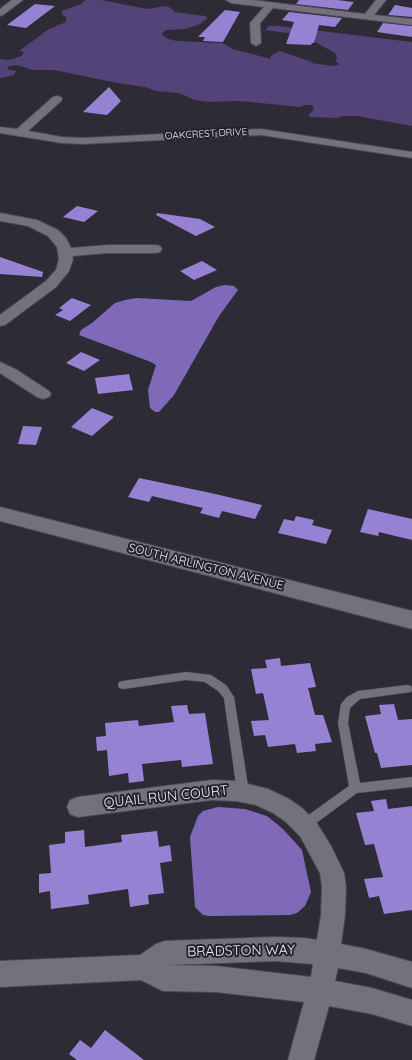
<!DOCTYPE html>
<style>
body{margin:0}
canvas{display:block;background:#2d2b36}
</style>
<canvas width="412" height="1060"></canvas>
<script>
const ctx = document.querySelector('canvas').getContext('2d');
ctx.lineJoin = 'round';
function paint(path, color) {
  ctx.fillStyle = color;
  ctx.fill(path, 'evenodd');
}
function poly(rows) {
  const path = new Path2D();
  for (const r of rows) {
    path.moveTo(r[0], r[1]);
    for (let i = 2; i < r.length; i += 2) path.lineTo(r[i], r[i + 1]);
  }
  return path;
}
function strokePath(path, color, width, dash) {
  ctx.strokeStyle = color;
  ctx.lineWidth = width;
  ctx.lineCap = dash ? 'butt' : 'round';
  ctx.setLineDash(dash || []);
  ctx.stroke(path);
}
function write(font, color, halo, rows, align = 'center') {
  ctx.font = font + ' Quicksand,sans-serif';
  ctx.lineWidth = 4;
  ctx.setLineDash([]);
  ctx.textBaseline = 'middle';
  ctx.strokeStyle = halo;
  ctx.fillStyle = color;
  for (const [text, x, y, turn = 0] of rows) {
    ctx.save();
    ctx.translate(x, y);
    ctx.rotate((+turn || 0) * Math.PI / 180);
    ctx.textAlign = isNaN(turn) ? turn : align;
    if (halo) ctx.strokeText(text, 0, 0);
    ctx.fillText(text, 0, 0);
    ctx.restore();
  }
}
paint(poly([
 [85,0,101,0,147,9,166,6,171,8,175,12,205,16,208,18,198,25,184,29,167,30,163,32,162,35,168,39,177,41,222,43,233,49,271,59,270,56,280,51,312,62,311,63,334,66,340,64,335,61,337,58,335,53,308,38,295,34,265,30,269,26,279,26,412,42,412,126,357,116,342,116,338,118,311,117,308,116,314,109,312,105,305,105,300,107,239,101,208,102,195,100,179,93,156,91,145,87,118,83,54,70,33,70,17,65,9,66,7,69,16,71,14,75,0,78,0,59,9,60,22,56,24,52,19,51,49,29,66,22,66,17,62,14,62,11,81,4]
]), '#524378');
paint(poly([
 [225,285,234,286,238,290,219,316,174,395,159,412,155,412,150,408,148,390,156,365,151,362,79,335,81,330,92,323,115,303,125,300,137,298,191,301,216,287],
 [218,807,245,809,267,816,283,829,302,850,311,892,305,906,297,913,290,915,209,916,203,915,195,907,190,837,198,816,203,811]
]), '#7f6ab9');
paint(poly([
 [299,0,337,0,354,2,348,10,296,4],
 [35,4,55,6,26,28,7,25],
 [395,5,412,8,412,17,388,15],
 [225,10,240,12,223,42,203,41,205,37,198,37],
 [289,12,342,18,335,27,319,25,314,43,312,43,311,45,286,44,294,22,282,20],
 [383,23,412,26,412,37,377,32],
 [109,87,121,101,107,115,83,112],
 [77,206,98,211,84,222,63,217],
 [157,213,200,219,215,227,196,236,156,215],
 [0,257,43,272,42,277,0,274],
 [202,261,217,270,194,280,180,271],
 [72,298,91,305,70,321,55,315,63,310,59,308],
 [81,352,100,360,84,371,66,363],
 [129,374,133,390,98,394,95,378],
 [92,408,114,417,92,436,71,427],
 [23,426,42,427,36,445,18,444],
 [139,478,211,493,262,505,255,519,222,511,219,518,200,513,203,508,152,496,149,502,128,497],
 [368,509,412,519,412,540,379,532,378,536,360,532],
 [296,516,314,520,312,525,332,530,326,544,278,533,284,519,294,521],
 [280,658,281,666,310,663,316,687,308,688,315,715,323,715,332,742,315,744,316,751,297,753,295,744,268,747,265,735,254,736,251,721,269,720,263,693,256,694,251,669,267,668,265,660],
 [394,704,398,720,412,719,412,765,381,768,377,753,375,753,365,716,381,714,379,705],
 [187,705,189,714,205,713,213,764,182,767,181,760,142,764,144,781,129,783,128,773,109,776,107,750,97,751,96,737,106,736,105,723,138,720,139,726,174,722,171,706],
 [386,799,388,809,412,806,412,910,384,914,379,896,369,898,364,879,383,877,374,844,365,845,356,813,374,811,371,801],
 [84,830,85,847,122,842,121,835,157,831,159,847,170,845,172,861,160,863,164,893,148,895,149,904,130,907,128,889,88,895,89,904,51,909,50,891,39,893,39,874,51,873,49,845,65,843,65,832],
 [105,1030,144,1060,77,1060,69,1054,80,1040,91,1048]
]), '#9682d3');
const service = poly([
 [186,672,211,675,226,685,234,697,249,792,247,795,243,797,239,795,237,792,224,698,218,691,205,682,186,680,123,689,119,688,118,685,119,682,123,681,186,672],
 [407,685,411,686,412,689,411,692,360,699,350,708,348,723,360,783,412,777,412,787,357,793,308,829,304,830,300,829,298,825,300,821,349,786,338,723,341,704,347,697,358,691,407,685]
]);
const minor = poly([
 [12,0,23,0,3,15,0,16,0,9,12,0],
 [226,0,253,0,365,14,376,0,386,0,374,15,412,19,412,25,273,8,260,23,261,43,256,46,251,43,250,23,264,7,231,3,226,0],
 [57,96,61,97,62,99,61,101,28,131,62,137,83,138,261,129,412,152,412,158,261,135,83,144,62,143,0,133,0,127,17,129,53,97,57,96],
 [0,213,37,220,58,230,66,238,71,248,108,245,155,245,160,246,162,249,160,252,155,253,108,253,72,256,73,259,69,271,56,287,5,325,0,326,0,315,46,281,56,270,59,259,57,247,48,236,28,226,0,221,0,213],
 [0,362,17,370,49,391,51,394,49,397,43,399,37,397,0,373,0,362],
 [212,780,236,781,268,789,289,799,302,808,316,822,331,846,344,873,346,887,345,915,341,944,366,949,412,962,412,988,366,973,338,968,335,981,372,988,412,1000,412,1026,372,1014,329,1006,314,1060,288,1060,304,1002,216,992,163,991,141,980,0,987,0,961,140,955,156,944,165,941,275,937,304,938,317,940,321,915,322,887,320,873,300,836,286,822,273,813,256,805,236,801,212,800,78,817,70,814,67,807,70,800,78,797,212,780],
 [275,961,313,964,311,977,216,966,168,965,275,961]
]);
const secondary = poly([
 [0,507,412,611,412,629,0,521,0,507]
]);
strokePath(service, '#494851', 1);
strokePath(minor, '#494851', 2);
strokePath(secondary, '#494851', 2);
paint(service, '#74717e');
paint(minor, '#74717e');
paint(secondary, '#74717e');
write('10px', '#efeef5', '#23212b', [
 ["OAKCREST DRIVE",206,134,-3]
]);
write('12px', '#efeef5', '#23212b', [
 ["SOUTH ARLINGTON AVENUE",206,567,14]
]);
write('14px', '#efeef5', '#23212b', [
 ["QUAIL RUN COURT",166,797,-6],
 ["BRADSTON WAY",241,951,-1]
]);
</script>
